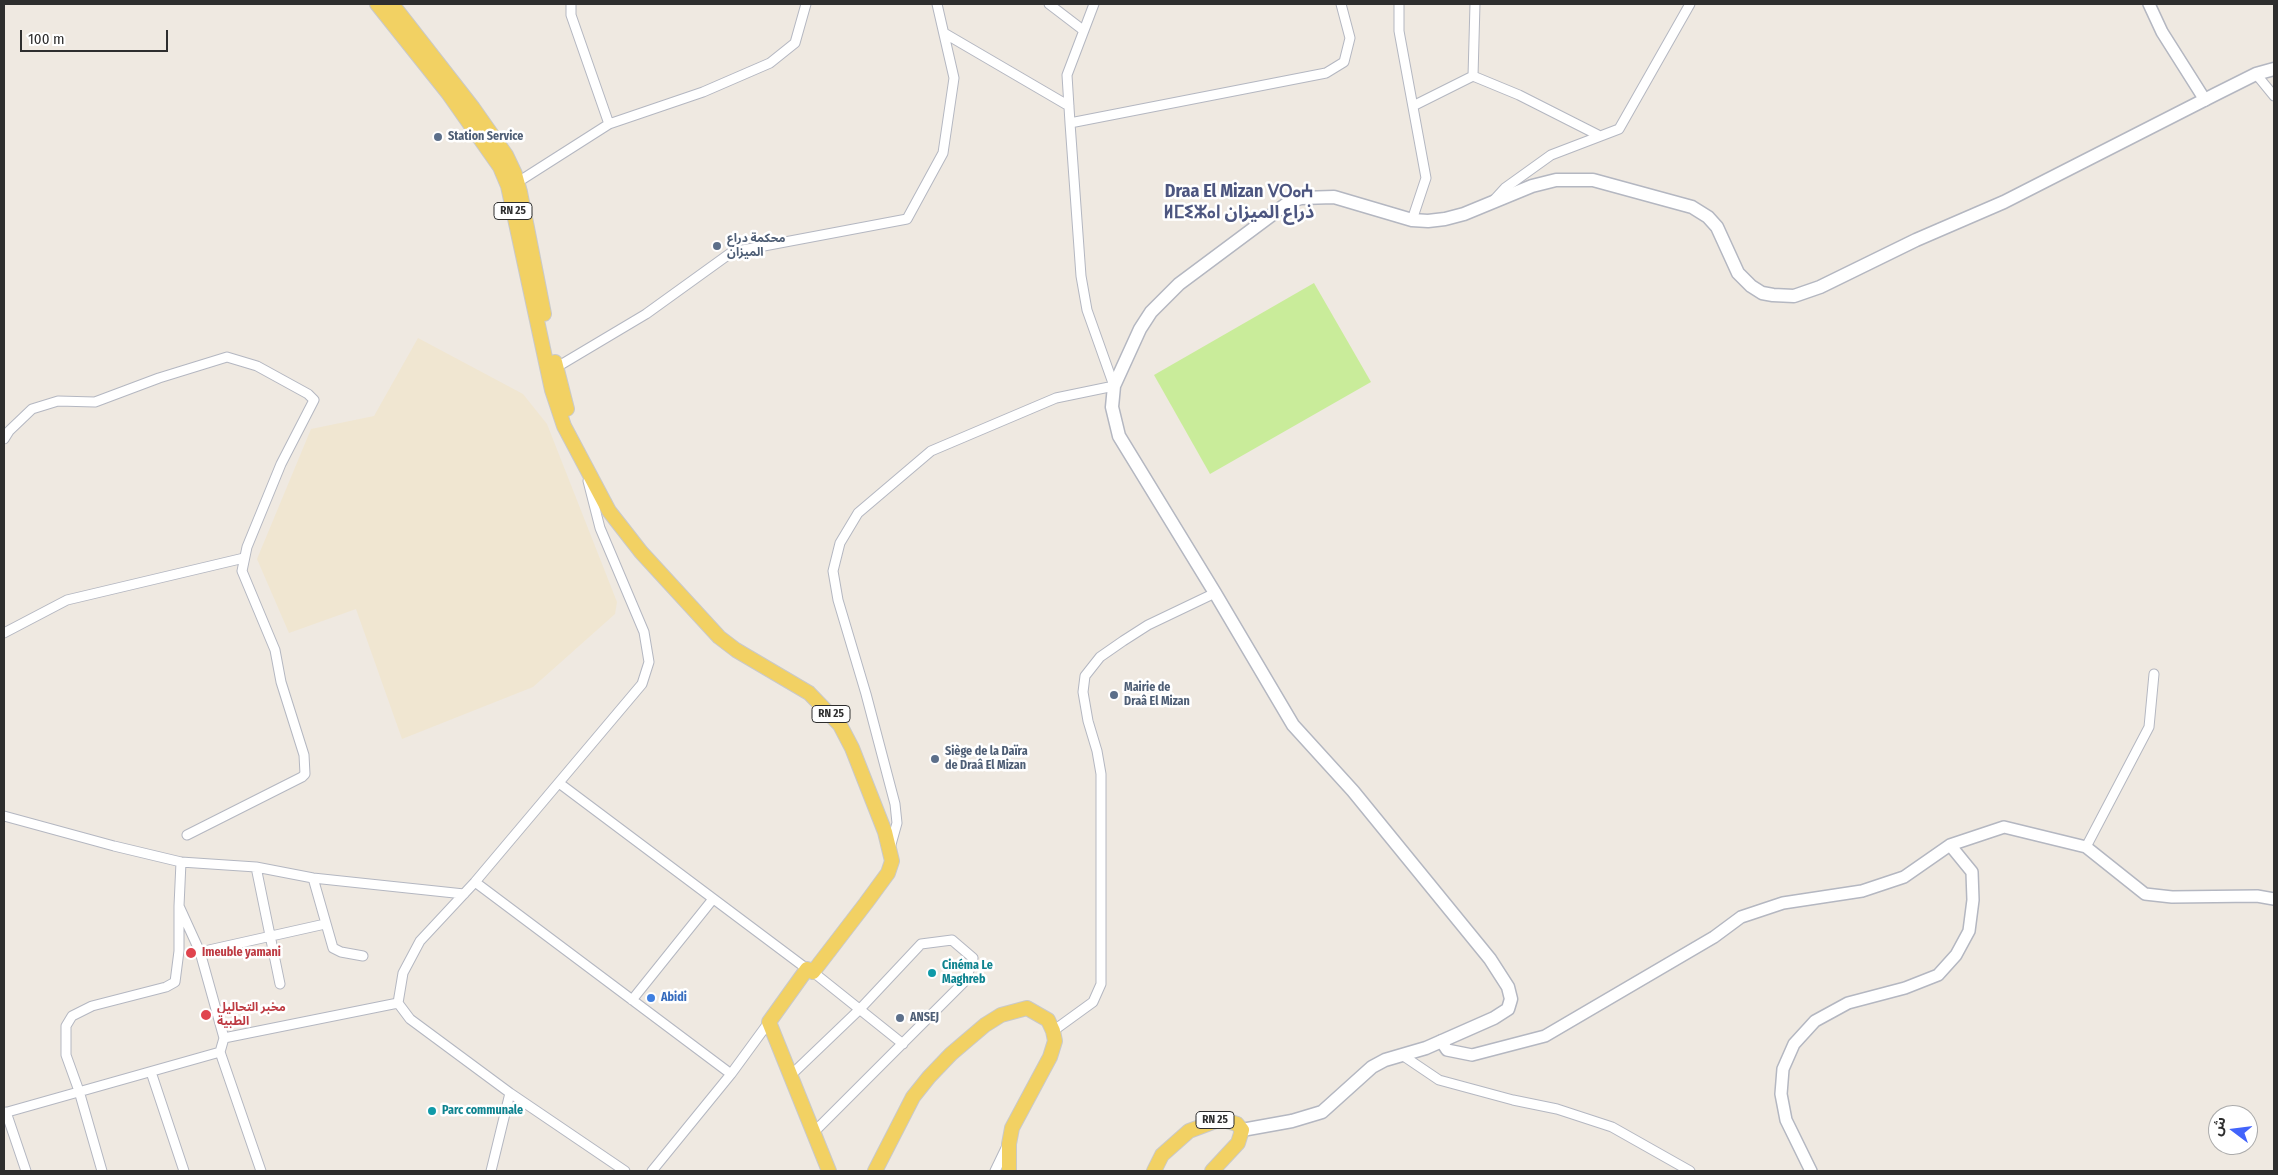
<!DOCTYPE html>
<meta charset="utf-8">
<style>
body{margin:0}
#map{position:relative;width:2278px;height:1175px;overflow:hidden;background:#efe9e1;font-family:"Fira Sans Condensed","Noto Sans Arabic",sans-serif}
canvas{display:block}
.frame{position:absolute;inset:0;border:5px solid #2e2e2e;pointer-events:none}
.north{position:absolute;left:2208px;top:1105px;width:50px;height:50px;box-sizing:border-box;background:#fff;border:1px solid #ababab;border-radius:50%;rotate:285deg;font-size:14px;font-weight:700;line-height:20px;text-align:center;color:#2e2e2e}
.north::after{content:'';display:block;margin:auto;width:18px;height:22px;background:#4264fb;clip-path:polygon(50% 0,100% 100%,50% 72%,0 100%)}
.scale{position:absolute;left:20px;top:30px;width:148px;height:22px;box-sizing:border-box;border:2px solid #2e2e2e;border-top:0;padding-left:6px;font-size:15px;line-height:18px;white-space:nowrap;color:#2e2e2e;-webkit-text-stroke:4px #fff;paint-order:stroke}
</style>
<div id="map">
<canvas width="2278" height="1175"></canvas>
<div class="frame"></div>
<div class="north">ش</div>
<div class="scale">100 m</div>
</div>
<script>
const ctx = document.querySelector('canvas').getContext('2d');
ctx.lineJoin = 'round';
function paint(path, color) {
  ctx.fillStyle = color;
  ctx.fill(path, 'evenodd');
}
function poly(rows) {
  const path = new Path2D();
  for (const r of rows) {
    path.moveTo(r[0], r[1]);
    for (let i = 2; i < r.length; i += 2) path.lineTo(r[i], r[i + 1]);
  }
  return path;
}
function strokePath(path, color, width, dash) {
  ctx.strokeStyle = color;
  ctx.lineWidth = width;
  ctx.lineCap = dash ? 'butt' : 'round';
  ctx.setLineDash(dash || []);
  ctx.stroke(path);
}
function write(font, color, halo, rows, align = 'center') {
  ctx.font = font + ' "Fira Sans Condensed","Noto Sans Arabic","Noto Sans Tifinagh",sans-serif';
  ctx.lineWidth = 5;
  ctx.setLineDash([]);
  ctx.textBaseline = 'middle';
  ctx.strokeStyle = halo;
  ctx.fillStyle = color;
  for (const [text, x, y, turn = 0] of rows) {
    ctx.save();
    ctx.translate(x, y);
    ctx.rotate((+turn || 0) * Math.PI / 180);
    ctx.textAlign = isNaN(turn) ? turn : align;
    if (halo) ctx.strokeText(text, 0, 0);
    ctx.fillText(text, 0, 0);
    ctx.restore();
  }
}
paint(poly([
 [418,338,523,394,547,424,617,602,615,614,533,687,402,739,356,609,289,633,257,559,311,429,374,416]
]), '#f0e6d1');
paint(poly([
 [1314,283,1371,382,1210,474,1154,375]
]), '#c9ec9a');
const minor = poly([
 [1049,4,1083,30],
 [1094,4,1067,75,1070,123,1326,73,1344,62,1350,38,1341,4],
 [1399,4,1399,31,1426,178,1412,220],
 [944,33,1069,106],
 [2256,74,2274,96],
 [1473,76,1519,95,1600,136],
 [1413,106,1473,76,1475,4],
 [609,124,703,92,770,63,795,43,806,4],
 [518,182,609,124,571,15,571,4],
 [1494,200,1505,188,1551,155,1619,129,1690,4],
 [552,370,646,314,732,252,907,219,943,153,954,78,937,4],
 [4,439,9,431,32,409,58,401,95,402,159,378,227,357,257,366,308,394,314,400,281,464,247,547,242,571,275,650,281,682,304,755,305,774,302,777,187,835],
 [588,481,600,528,644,632,649,662,642,684,475,882,420,941,403,973,398,1003,410,1019,510,1093,625,1171],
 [4,633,67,600,244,558],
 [559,783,807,969],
 [4,816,114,846,181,862,256,867,313,878,464,894],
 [2086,847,2149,727,2154,674],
 [890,848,897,823,895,804,866,694,838,600,833,571,840,543,858,513,931,451,1056,398,1114,386,1087,310,1081,276,1070,123],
 [181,862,179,906,200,952,224,1038,220,1052,261,1171],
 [256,867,280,984],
 [313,878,333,948,341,952,363,956],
 [475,882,731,1074],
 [200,952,325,924],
 [813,972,903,1044],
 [632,1000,713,899],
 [1053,1031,1093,1002,1101,984,1101,774,1097,751,1088,721,1083,692,1085,676,1100,657,1123,641,1148,625,1215,593],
 [224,1038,398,1003],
 [1402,1055,1439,1080,1513,1100,1557,1109,1612,1127,1690,1171],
 [151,1072,184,1171],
 [790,1076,860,1009,921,944,952,940,973,958,966,980,813,1133],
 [6,1112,26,1171],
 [4,1113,220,1052],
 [102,1171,79,1091,66,1055,66,1026,72,1016,92,1006,166,987,175,982,179,951,179,906],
 [491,1171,510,1093],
 [652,1171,731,1074,769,1022],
 [995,1171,1007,1146]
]);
const tertiary = poly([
 [2149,4,2162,32,2205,100],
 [1441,1041,1447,1050,1472,1055,1545,1036,1714,937,1741,917,1783,903,1862,891,1904,877,1950,845,2004,827,2086,847,2145,894,2172,897,2257,896,2274,899],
 [1811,1171,1786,1120,1781,1094,1783,1069,1794,1044,1815,1021,1848,1003,1905,988,1938,975,1956,955,1969,931,1973,900,1972,872,1950,845]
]);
const secondary = poly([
 [1242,1130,1292,1121,1322,1112,1372,1067,1385,1060,1426,1048,1494,1018,1508,1009,1511,999,1508,987,1490,959,1353,791,1293,725,1215,593,1119,436,1112,407,1114,386,1140,329,1151,312,1179,284,1289,202,1301,198,1334,197,1412,220,1428,221,1445,219,1464,214,1532,186,1556,180,1593,180,1692,207,1708,217,1717,227,1738,273,1751,286,1762,293,1773,295,1794,296,1820,287,1916,240,2004,202,2216,94,2256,74,2274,69]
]);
const primary = poly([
 [377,4,448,93,500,167,508,186,552,390,564,426,609,511,641,552,719,637,736,650,809,693,840,725,852,748,885,832,892,861,888,873,866,903,813,972,807,969,769,1022,829,1171],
 [392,4,473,108,506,155,515,174,520,192,544,314],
 [555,362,567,409],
 [875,1171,913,1097,929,1077,951,1054,985,1025,1001,1015,1027,1008,1048,1020,1053,1031,1055,1041,1050,1057,1012,1128,1009,1144,1009,1171],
 [1154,1171,1162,1155,1189,1131,1221,1119,1237,1124,1242,1130,1238,1143,1212,1171]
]);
strokePath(minor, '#b4b7c1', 11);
strokePath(tertiary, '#b4b7c1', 14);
strokePath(secondary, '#b4b7c1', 15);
strokePath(primary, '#c9c9c9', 16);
strokePath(minor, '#fff', 9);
strokePath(tertiary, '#fff', 11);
strokePath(secondary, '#fff', 12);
strokePath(primary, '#f2d163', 14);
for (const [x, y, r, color] of [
 [438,137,5,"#5c6f8a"],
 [717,246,5,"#5c6f8a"],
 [1114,695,5,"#5c6f8a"],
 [935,759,5,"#5c6f8a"],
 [191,953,6,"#e0444e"],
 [932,973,5,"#0f9aa8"],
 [651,998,5,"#3f7fe0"],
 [206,1015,6,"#e0444e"],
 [900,1018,5,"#5c6f8a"],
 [432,1111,5,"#0f9aa8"]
]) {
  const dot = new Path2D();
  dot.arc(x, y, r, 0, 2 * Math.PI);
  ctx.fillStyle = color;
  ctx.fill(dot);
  strokePath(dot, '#fff', 2);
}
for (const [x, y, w] of [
 [513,211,38],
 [831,714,38],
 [1215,1120,38]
]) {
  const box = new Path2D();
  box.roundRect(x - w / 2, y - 8.5, w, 17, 4);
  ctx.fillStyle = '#fff';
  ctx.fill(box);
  strokePath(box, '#2e2e2e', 1);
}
write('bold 11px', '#2e2e2e', null, [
 ["RN 25",513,211],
 ["RN 25",831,714],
 ["RN 25",1215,1120]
]);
write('bold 12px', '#4e5e75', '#fff', [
 ["Station Service",448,137],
 ["محكمة دراع",727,239],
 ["الميزان",727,253],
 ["Mairie de",1124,688],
 ["Draâ El Mizan",1124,702],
 ["Siège de la Daïra",945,752],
 ["de Draâ El Mizan",945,766],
 ["ANSEJ",910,1018]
], 'left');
write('bold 12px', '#be3a42', '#fff', [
 ["Imeuble yamani",202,953],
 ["مخبر التحاليل",217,1008],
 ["الطبية",217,1022]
], 'left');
write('bold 12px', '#0d838f', '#fff', [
 ["Cinéma Le",942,966],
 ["Maghreb",942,980],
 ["Parc communale",442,1111]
], 'left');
write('bold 12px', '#366cbe', '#fff', [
 ["Abidi",661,998]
], 'left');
write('bold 18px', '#4d5680', '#fff', [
 ["Draa El Mizan ⴸⵔⴰⵄ",1239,192],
 ["ⵍⵎⵉⵣⴰⵏ ذراع الميزان",1239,213]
]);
</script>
